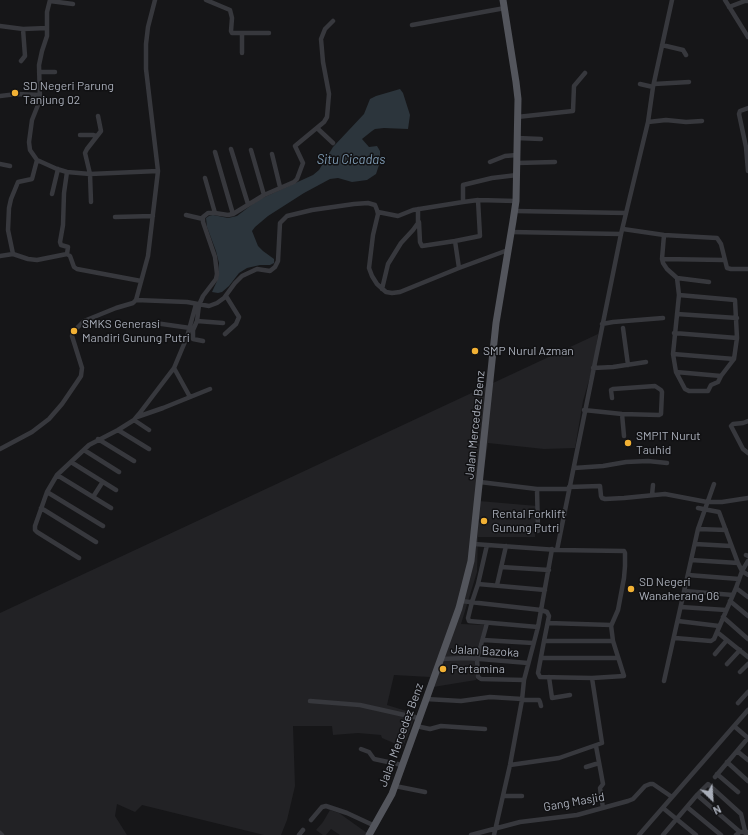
<!DOCTYPE html>
<style>
body{margin:0}
#map{position:relative;width:748px;height:835px;overflow:hidden;background:#161618;font-family:Barlow,sans-serif}
canvas{display:block}
.north{position:absolute;left:692px;top:779px;width:40px;height:40px;-webkit-text-stroke:3px #111113;paint-order:stroke;rotate:155deg;font-size:11px;font-weight:700;line-height:16px;text-align:center;color:#a8adb8}
.north::after{content:'';display:block;margin:auto;width:14px;height:18px;background:#a8adb8;clip-path:polygon(50% 0,100% 100%,50% 72%,0 100%)}
</style>
<div id="map">
<canvas width="748" height="835"></canvas>
<div class="north">N</div>
</div>
<script>
const ctx = document.querySelector('canvas').getContext('2d');
ctx.lineJoin = 'round';
function paint(path, color) {
  ctx.fillStyle = color;
  ctx.fill(path, 'evenodd');
}
function poly(rows) {
  const path = new Path2D();
  for (const r of rows) {
    path.moveTo(r[0], r[1]);
    for (let i = 2; i < r.length; i += 2) path.lineTo(r[i], r[i + 1]);
  }
  return path;
}
function strokePath(path, color, width, dash) {
  ctx.strokeStyle = color;
  ctx.lineWidth = width;
  ctx.lineCap = dash ? 'butt' : 'round';
  ctx.setLineDash(dash || []);
  ctx.stroke(path);
}
function write(font, color, halo, rows, align = 'center') {
  ctx.font = font + ' Barlow,sans-serif';
  ctx.lineWidth = 3;
  ctx.setLineDash([]);
  ctx.textBaseline = 'middle';
  ctx.strokeStyle = halo;
  ctx.fillStyle = color;
  for (const [text, x, y, turn = 0] of rows) {
    ctx.save();
    ctx.translate(x, y);
    ctx.rotate((+turn || 0) * Math.PI / 180);
    ctx.textAlign = isNaN(turn) ? turn : align;
    if (halo) ctx.strokeText(text, 0, 0);
    ctx.fillText(text, 0, 0);
    ctx.restore();
  }
}
paint(poly([
 [598,334,594,363,583,401,575,448,544,449,488,443,479,501,537,506,535,537,478,537,477,572,461,624,485,625,475,656,476,680,427,688,430,677,394,675,387,705,416,714,403,747,382,738,381,735,358,733,333,735,332,726,293,726,295,786,287,820,281,835,264,835,142,805,135,812,117,804,115,816,127,835,0,835,0,613],
 [330,810,339,813,367,833,365,835,340,835,331,829,326,835,323,835,316,830,323,822]
]), '#222225');
paint(poly([
 [400,89,403,93,410,115,408,129,384,128,375,129,372,131,362,139,369,147,377,146,380,151,380,162,376,174,367,180,352,182,338,178,330,179,304,193,268,216,255,227,252,231,258,246,263,251,274,259,274,263,270,265,260,265,247,268,239,273,229,286,222,292,218,293,212,292,217,281,219,263,216,251,207,227,206,218,209,216,213,215,228,218,237,216,258,200,313,175,319,170,333,147,364,114,370,99,376,96]
]), '#2c353c');
strokePath(poly([
 [50,0,47,12,47,36,42,51,39,65,40,100,32,120,29,142,30,150,37,160,57,169,67,172,90,174,158,171],
 [206,0,230,10,232,18,231,31,232,33,269,33],
 [725,0,748,37],
 [50,1,73,4],
 [729,7,745,1,748,1],
 [412,25,505,8],
 [0,26,23,29,47,28],
 [242,34,242,53],
 [662,45,683,50,686,55],
 [21,61,25,56,23,29],
 [39,72,55,72],
 [640,84,653,87],
 [654,84,689,82],
 [0,96,17,94,40,95],
 [748,108,740,111,739,114,746,147,748,171],
 [517,117,573,111,574,86,585,73],
 [648,122,666,120,686,122,702,121],
 [317,128,333,143],
 [80,135,93,135,96,136],
 [517,138,541,139],
 [231,149,248,204],
 [251,150,264,195],
 [215,152,233,214],
 [272,154,280,187],
 [37,160,32,179,18,182,11,199,9,208,8,230,13,254,28,259,37,260,67,254],
 [490,162,505,156,517,155],
 [517,163,555,162],
 [0,164,10,166],
 [205,178,215,213],
 [52,194,58,169],
 [91,202,90,174,85,153,87,149,101,131,98,116],
 [463,202,463,185,492,178,517,175],
 [515,211,626,213],
 [378,212,398,216,413,210,463,202,478,200,516,201],
 [186,215,203,219],
 [115,217,153,216],
 [419,222,420,242,422,246,455,241,459,268],
 [623,229,664,235,717,238,721,244,727,268,731,269,748,269],
 [511,232,621,234],
 [664,235,662,259,663,263,667,269,677,278,679,295,673,354,676,372,685,389,689,391,708,391,711,385,718,382,721,376],
 [455,241,480,236,478,200],
 [67,254,68,247,61,245,60,242,63,225,64,193,67,172],
 [67,254,70,256,74,267,77,269,141,281],
 [0,256,13,254],
 [662,259,724,260],
 [677,278,709,282],
 [382,289,388,264,401,243,413,230,418,223,418,209],
 [136,300,148,256,158,171,146,69,146,44,148,27,155,0],
 [677,314,737,318],
 [197,321,223,323],
 [155,323,190,328],
 [602,324,613,322,663,318],
 [623,328,628,365],
 [674,333,737,338],
 [225,334,236,324,239,317,226,296],
 [203,341,193,339,193,330,197,321,199,305,203,296,216,279,217,274,215,257,203,222,203,217,208,213,215,213,228,215,233,214,264,195,294,182,297,179,303,163,295,146,324,122,327,117,329,94,323,62,321,39,325,29,333,21],
 [673,354,734,359],
 [174,368,190,397],
 [593,368,613,367,646,362],
 [676,372,721,376,734,359,737,338,735,300,679,295],
 [584,410,622,414,659,415,661,414,662,392,661,390,655,386,613,389,611,390,612,398],
 [622,414,624,436],
 [137,417,163,408,210,389],
 [134,420,149,430],
 [748,421,743,423,733,424,731,426,743,449,748,453],
 [118,430,149,449],
 [98,439,134,461],
 [0,449,32,432,49,419,62,404,77,382,81,376,82,368,72,336,73,332,84,321,116,308,133,303,136,300,187,302,209,306,217,303,224,298,235,283,242,276,257,269,270,271,275,267,278,261,280,223,287,216,312,210,354,204,368,203,375,205,377,210,378,214,373,235,369,268,372,276,377,284,386,292,392,293,400,292,459,268,508,250],
 [84,450,119,472],
 [71,462,116,490],
 [574,468,603,466,626,462,648,461,667,463],
 [57,475,111,508],
 [480,482,537,489,568,489],
 [569,487,600,486,601,496,602,498,605,499,624,498,665,494,707,502,722,502,748,498],
 [537,489,538,531],
 [47,492,103,526],
 [652,495,653,485],
 [93,497,102,483],
 [41,508,96,542],
 [698,508,719,512,738,563,742,571,748,575],
 [698,529,726,530],
 [474,544,557,550,624,551,625,553,625,566,624,578,618,610,611,626],
 [695,544,731,546],
 [487,545,478,584,545,590],
 [557,550,621,234,648,122,653,87,672,0],
 [746,555,748,556],
 [79,558,37,532,35,530,35,526,47,492,57,475,89,445,118,430,134,420,139,414,174,368,187,337,196,304],
 [691,560,738,563],
 [501,567,549,570],
 [688,575,739,579],
 [478,584,472,602,468,618,469,621,538,627],
 [497,585,506,546],
 [736,588,748,597],
 [684,591,733,595],
 [461,601,541,610,547,612,549,616,544,641,538,673,540,677,592,678,624,676,613,641,611,625,548,623],
 [730,601,748,616],
 [681,607,726,610],
 [723,617,748,639],
 [678,621,719,626],
 [487,623,477,659,478,677,481,679,524,680],
 [717,632,748,657],
 [675,638,711,641,714,639,736,588,742,571,748,561],
 [483,640,533,643],
 [544,641,613,641],
 [715,654,727,640],
 [541,658,617,658],
 [441,659,468,658,528,663],
 [727,664,740,650],
 [740,672,748,664],
 [549,677,552,698,570,695],
 [664,681,698,529,714,484],
 [426,699,461,701,490,697,522,699],
 [522,700,539,700,540,702,541,706],
 [310,701,360,705,418,718],
 [738,703,748,692],
 [416,726,430,729,441,726,485,729],
 [734,726,748,738],
 [596,746,603,784,600,788,603,808],
 [361,749,369,752,374,759,402,765],
 [737,751,748,760],
 [727,762,748,781],
 [510,765,559,758,602,743,592,678],
 [586,767,599,763],
 [717,774,738,792],
 [715,777,748,738],
 [395,786,425,792],
 [697,795,740,832],
 [503,796,522,796],
 [687,807,721,835],
 [663,808,696,835],
 [311,820,322,807,326,806,347,813,375,826],
 [0,833,2,835],
 [299,835,303,830],
 [471,835,520,822,577,815,628,801,633,799,645,786,650,784,653,784,672,797],
 [494,835,510,765,522,700,524,680,538,627,552,549],
 [639,835,748,710],
 [663,835,697,795,708,784,741,814,746,835],
 [736,835,740,832,748,832]
]), '#37383d', 4.5);
strokePath(poly([
 [369,835,392,794,459,608,471,561,496,323,513,221,516,201,518,99,516,82,503,0]
]), '#53555c', 7);
for (const [x, y, r, color] of [
 [15,93,4,"#f2b134"],
 [74,331,4,"#f2b134"],
 [475,351,4,"#f2b134"],
 [628,443,4,"#f2b134"],
 [484,521,4,"#f2b134"],
 [631,589,4,"#f2b134"],
 [443,669,4,"#f2b134"]
]) {
  const dot = new Path2D();
  dot.arc(x, y, r, 0, 2 * Math.PI);
  ctx.fillStyle = color;
  ctx.fill(dot);
  strokePath(dot, '#111113', 1.5);
}
write('12px', '#a8adb8', '#111113', [
 ["SD Negeri Parung",23,86],
 ["Tanjung 02",23,100],
 ["SMKS Generasi",82,324],
 ["Mandiri Gunung Putri",82,338],
 ["SMP Nurul Azman",483,351],
 ["SMPIT Nurut",636,436],
 ["Tauhid",636,450],
 ["Rental Forklift",492,514],
 ["Gunung Putri",492,528],
 ["SD Negeri",639,582],
 ["Wanaherang 06",639,596],
 ["Pertamina",451,669]
], 'left');
write('12px', '#a8adb8', '#111113', [
 ["Jalan Mercedez Benz",475,425,-84],
 ["Jalan Bazoka",485,651,3],
 ["Jalan Mercedez Benz",401,735,-70],
 ["Gang Masjid",574,802,-10]
]);
write('italic 13px', '#7f9bb3', '#111113', [
 ["Situ Cicadas",351,160]
]);
</script>
